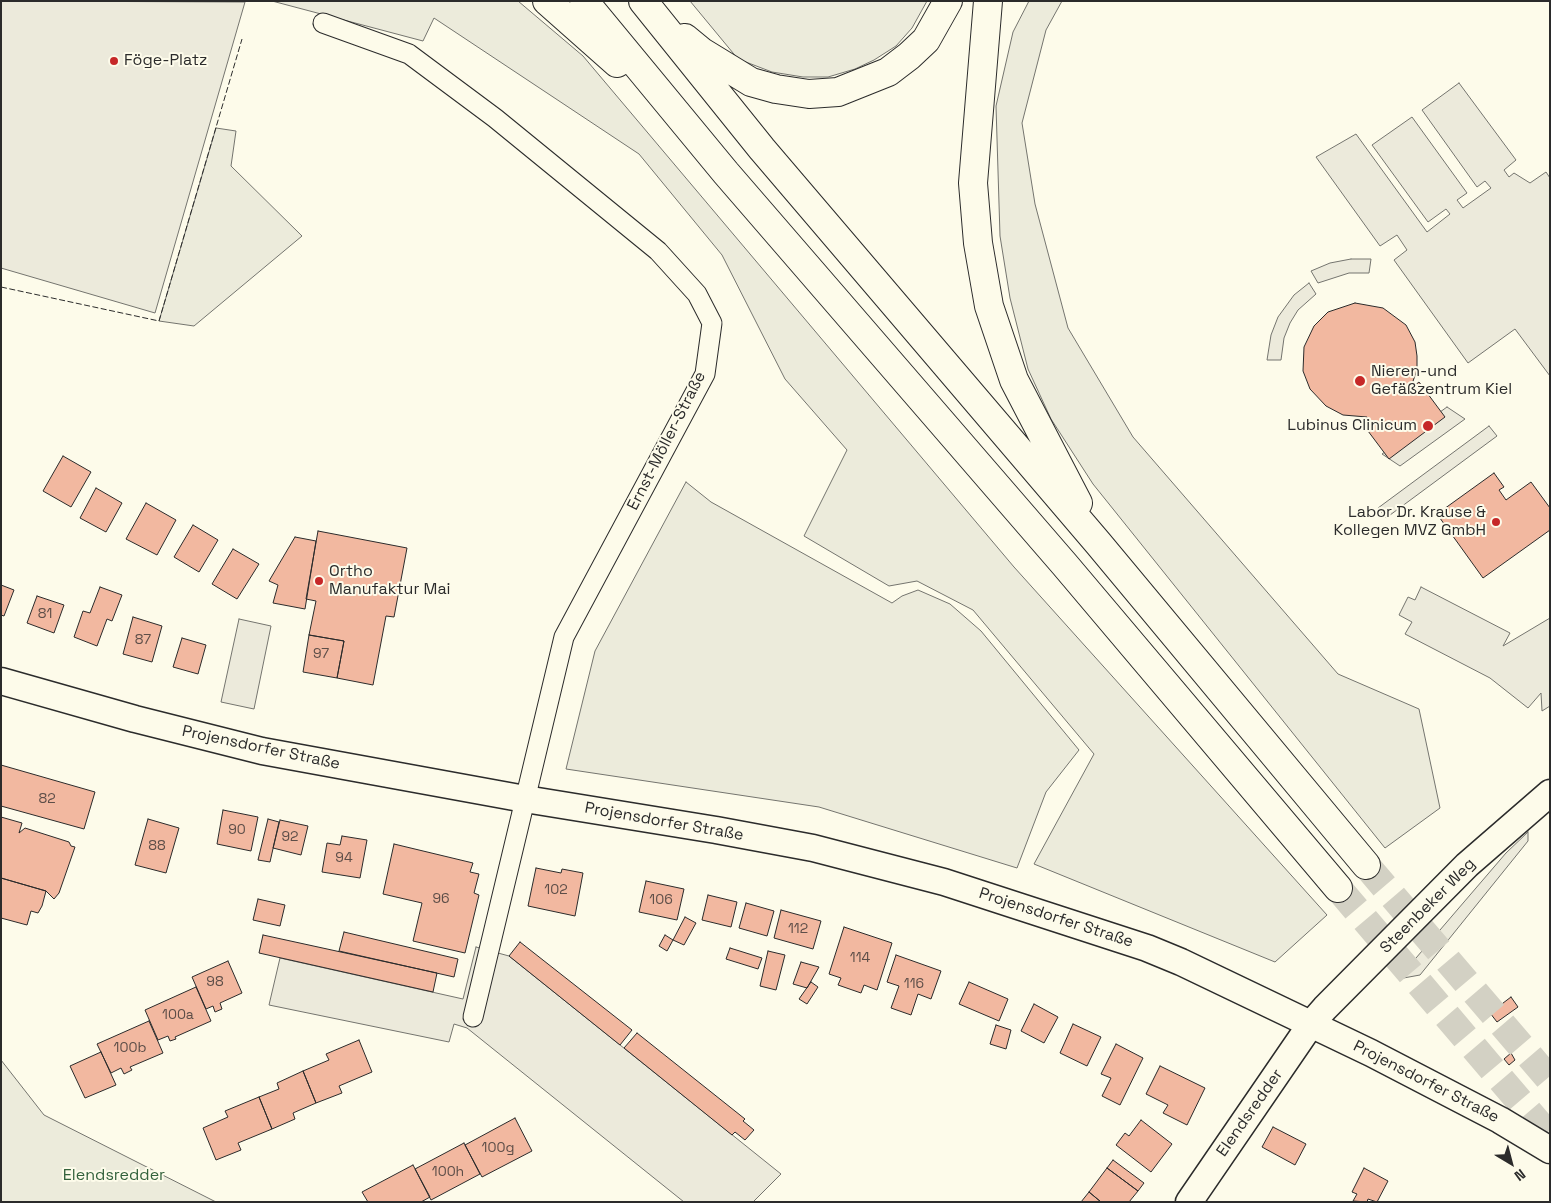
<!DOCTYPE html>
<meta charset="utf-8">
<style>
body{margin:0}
#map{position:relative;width:1551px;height:1203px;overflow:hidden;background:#fdfbea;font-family:"Space Grotesk",sans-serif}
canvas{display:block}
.frame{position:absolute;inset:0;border:2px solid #2b2b2b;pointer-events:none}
.north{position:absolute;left:1486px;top:1138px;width:50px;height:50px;-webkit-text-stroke:4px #fdfbea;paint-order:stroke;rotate:143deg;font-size:14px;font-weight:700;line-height:20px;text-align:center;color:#2b2b2b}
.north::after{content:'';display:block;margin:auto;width:18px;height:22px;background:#2b2b2b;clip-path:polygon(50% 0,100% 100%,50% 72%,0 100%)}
</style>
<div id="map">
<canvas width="1551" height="1203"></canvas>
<div class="frame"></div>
<div class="north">N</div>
</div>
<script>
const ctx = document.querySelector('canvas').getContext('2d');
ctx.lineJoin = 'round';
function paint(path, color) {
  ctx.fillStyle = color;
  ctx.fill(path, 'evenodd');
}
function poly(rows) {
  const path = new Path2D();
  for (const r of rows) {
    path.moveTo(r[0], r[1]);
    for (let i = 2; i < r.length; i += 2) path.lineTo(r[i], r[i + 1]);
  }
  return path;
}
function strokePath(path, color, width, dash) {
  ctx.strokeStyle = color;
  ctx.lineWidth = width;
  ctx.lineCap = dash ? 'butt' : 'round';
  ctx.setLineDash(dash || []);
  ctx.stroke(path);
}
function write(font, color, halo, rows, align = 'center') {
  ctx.font = font + ' "Space Grotesk",sans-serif';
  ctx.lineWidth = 4;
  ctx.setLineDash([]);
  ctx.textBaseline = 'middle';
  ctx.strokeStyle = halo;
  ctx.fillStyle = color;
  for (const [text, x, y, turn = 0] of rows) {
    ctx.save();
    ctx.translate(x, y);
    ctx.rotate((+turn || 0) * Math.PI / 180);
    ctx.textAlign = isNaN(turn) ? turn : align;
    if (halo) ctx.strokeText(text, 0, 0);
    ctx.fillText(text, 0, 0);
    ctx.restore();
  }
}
const green = poly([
 [272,1,518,1,583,56,1014,567,1327,915,1275,962,1034,864,1094,754,973,610,917,581,889,586,804,536,847,450,785,379,722,255,639,154,434,18,423,41,272,1],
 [690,1,927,1,912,28,896,46,874,60,855,69,828,77,803,77,772,72,738,59,690,1],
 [1029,1,1062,1,1046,30,1022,123,1035,204,1068,328,1133,437,1338,674,1419,709,1440,808,1385,848,1093,484,1051,419,1028,369,1010,298,1000,236,996,106,1013,32,1029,1],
 [216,128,236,131,231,166,302,236,194,326,159,321,216,128],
 [686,482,711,502,892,603,902,596,918,590,950,604,981,631,1079,750,1046,792,1017,868,819,807,566,769,595,651,686,482],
 [1,1060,44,1115,216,1202,1,1202,1,1060]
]);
paint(green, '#ecebdb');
strokePath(green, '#74746e', 1);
const parking = poly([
 [1,1,245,2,155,313,1,268,1,1],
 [1459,83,1516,160,1504,170,1509,177,1514,173,1530,183,1546,172,1550,178,1550,376,1515,329,1468,363,1394,260,1407,250,1397,235,1380,246,1316,157,1356,134,1427,232,1450,214,1446,209,1428,222,1372,145,1412,117,1467,193,1457,200,1463,208,1491,188,1485,181,1477,187,1422,110,1459,83],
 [1351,259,1371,259,1369,273,1349,273,1318,283,1311,271,1330,263,1351,259],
 [1309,283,1316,294,1298,310,1290,323,1284,338,1281,360,1267,360,1271,335,1278,317,1294,295,1309,283],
 [1447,407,1465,419,1400,466,1382,454,1447,407],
 [1489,426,1497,436,1386,518,1378,508,1489,426],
 [1421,587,1510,633,1503,646,1550,618,1550,706,1542,711,1541,693,1528,708,1490,678,1405,634,1412,622,1399,615,1408,597,1415,600,1421,587],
 [239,619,271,626,254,709,221,702,239,619],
 [1528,832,1528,841,1420,975,1398,979,1506,853,1528,832],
 [476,947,509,956,781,1174,753,1202,684,1202,467,1028,454,1024,449,1042,269,1005,280,958,463,999,476,947]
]);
paint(parking, '#eceadb');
strokePath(parking, '#74746e', 1);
const building = poly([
 [1355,303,1383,308,1406,325,1415,342,1417,356,1417,370,1412,384,1414,386,1419,382,1445,417,1389,459,1362,423,1368,419,1367,417,1343,415,1326,406,1310,389,1303,371,1304,347,1314,326,1328,312,1355,303],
 [63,456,91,472,71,507,43,491,63,456],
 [1494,473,1504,487,1499,490,1506,500,1531,482,1550,508,1550,530,1483,578,1437,514,1494,473],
 [96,488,122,503,106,532,80,518,96,488],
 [146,503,176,520,157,555,126,539,146,503],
 [193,525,218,540,199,572,174,557,193,525],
 [318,531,407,548,394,617,386,616,373,685,337,678,344,641,309,635,316,601,306,599,318,531],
 [295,537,316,541,305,609,273,603,278,585,269,581,295,537],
 [233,549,259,564,237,599,212,584,233,549],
 [1,585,14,590,4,616,1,615,1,585],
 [100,587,122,595,112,621,107,619,97,646,74,637,83,611,90,613,100,587],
 [37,596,64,605,54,633,27,623,37,596],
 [133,617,162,626,152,662,123,654,133,617],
 [309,635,344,641,337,678,303,672,309,635],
 [182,638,206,645,198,674,173,667,182,638],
 [1,765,95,792,84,829,1,806,1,765],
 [223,810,258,817,251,851,217,844,223,810],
 [1,817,22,823,19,833,25,828,69,842,71,846,75,847,59,893,54,899,46,891,1,878,1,817],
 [148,819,179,828,166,873,135,865,148,819],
 [268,819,279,822,270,862,258,860,268,819],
 [280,820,308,826,301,855,273,848,280,820],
 [342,836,367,840,360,878,322,872,327,843,340,845,342,836],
 [394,844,473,863,470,872,479,874,474,893,479,895,465,953,413,941,422,903,383,894,394,844],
 [536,868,561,873,562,869,583,873,575,916,528,906,536,868],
 [1,878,46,891,42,906,38,913,31,911,27,925,1,918,1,878],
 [646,881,684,889,677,920,639,912,646,881],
 [708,895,737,902,731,927,702,920,708,895],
 [258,899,285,905,280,926,253,920,258,899],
 [746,903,774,911,767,936,739,928,746,903],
 [781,910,821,921,813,949,774,938,781,910],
 [685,917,696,923,684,945,673,940,685,917],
 [844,927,892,943,877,990,864,985,861,993,838,985,841,978,829,974,844,927],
 [344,932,458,959,454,977,339,951,344,932],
 [263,935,437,973,433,992,259,953,263,935],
 [665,935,673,940,667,951,659,946,665,935],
 [520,942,632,1030,620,1045,509,956,520,942],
 [730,948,762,958,758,969,726,959,730,948],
 [768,951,785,955,776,990,760,986,768,951],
 [896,955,941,971,931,999,918,994,911,1015,891,1008,899,986,887,982,896,955],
 [228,961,242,993,220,1003,222,1009,215,1012,213,1006,206,1009,192,977,228,961],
 [801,962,819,967,807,988,793,984,801,962],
 [811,982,818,987,807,1004,799,999,811,982],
 [969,982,1008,999,999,1021,959,1004,969,982],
 [196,987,211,1021,175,1037,176,1039,170,1041,168,1036,158,1040,145,1010,196,987],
 [1511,997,1518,1007,1497,1022,1490,1013,1511,997],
 [1034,1004,1058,1017,1044,1043,1021,1031,1034,1004],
 [149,1021,163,1053,130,1067,132,1070,124,1074,121,1068,111,1073,97,1044,149,1021],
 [1073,1024,1101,1037,1087,1066,1060,1053,1073,1024],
 [996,1025,1011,1030,1006,1049,990,1044,996,1025],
 [637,1033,745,1119,743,1121,754,1130,745,1140,735,1132,732,1135,624,1048,637,1033],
 [359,1040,372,1072,339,1086,342,1093,316,1103,303,1071,329,1060,326,1054,359,1040],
 [1116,1044,1143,1058,1120,1105,1102,1096,1111,1078,1101,1074,1116,1044],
 [101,1052,116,1085,85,1098,70,1066,101,1052],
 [1511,1053,1515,1060,1509,1065,1504,1059,1511,1053],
 [1160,1066,1205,1088,1187,1125,1163,1113,1168,1105,1146,1094,1160,1066],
 [303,1071,316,1103,293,1113,295,1119,272,1129,259,1097,279,1089,277,1083,303,1071],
 [259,1097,272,1129,238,1143,241,1150,216,1160,203,1128,228,1117,225,1111,259,1097],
 [515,1118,532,1151,482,1177,465,1145,515,1118],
 [1141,1120,1172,1144,1151,1172,1116,1145,1125,1133,1129,1136,1141,1120],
 [1273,1127,1306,1144,1295,1165,1262,1147,1273,1127],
 [464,1143,480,1174,431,1200,415,1169,464,1143],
 [1113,1160,1144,1183,1138,1191,1107,1168,1113,1160],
 [413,1165,430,1197,421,1202,368,1202,362,1192,413,1165],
 [1107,1168,1138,1191,1129,1202,1101,1202,1089,1192,1107,1168],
 [1364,1168,1388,1181,1377,1202,1368,1199,1367,1202,1353,1201,1357,1194,1352,1192,1364,1168],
 [1089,1192,1101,1202,1081,1202,1089,1192]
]);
paint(building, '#f2b8a0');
strokePath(building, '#2b2b2b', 1);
strokePath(poly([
 [1366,865,1550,1080],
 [1338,888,1550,1137]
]), '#d3d1c4', 28, [28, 14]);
const street = poly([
 [323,23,409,54,495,118,658,251,697,294,712,323,705,374,564,637,473,1017]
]);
const secondary = poly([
 [1,681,135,719,262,751,525,799,716,830,813,848,944,882,1147,948,1181,962,1371,1053,1500,1120,1550,1150],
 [1189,1202,1311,1024,1325,1008,1467,865,1550,793]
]);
const highway = poly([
 [547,1,617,63],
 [584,1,726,173,1065,565,1338,888],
 [643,1,762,149,1098,543,1366,865],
 [988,1,973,183,978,243,989,306,1014,380,1078,503],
 [685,38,702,52,751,82,776,89,809,94,838,92,888,72,909,56,926,40,948,1]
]);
strokePath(street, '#2b2b2b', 21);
strokePath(secondary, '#2b2b2b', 29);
strokePath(highway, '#2b2b2b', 30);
strokePath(street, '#fdfbea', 19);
strokePath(secondary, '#fdfbea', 26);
strokePath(highway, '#fdfbea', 28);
strokePath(poly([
 [1,287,159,321,242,39]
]), '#2b2b2b', 1, [6, 2.5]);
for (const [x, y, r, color] of [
 [114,61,5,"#c62828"],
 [1360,381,6,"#c62828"],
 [1428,426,6,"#c62828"],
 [1496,522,5,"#c62828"],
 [319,581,5,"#c62828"]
]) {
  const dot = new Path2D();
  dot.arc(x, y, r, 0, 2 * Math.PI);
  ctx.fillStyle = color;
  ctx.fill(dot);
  strokePath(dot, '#fdfbea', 2);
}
write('14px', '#5d4e48', null, [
 ["81",45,614],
 ["87",143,640],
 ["97",321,654],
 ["82",47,799],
 ["90",237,830],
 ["92",290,837],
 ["88",157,846],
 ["94",344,858],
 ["102",556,890],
 ["96",441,899],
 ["106",661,900],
 ["112",798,929],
 ["114",860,958],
 ["98",215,982],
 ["116",914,984],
 ["100a",178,1015],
 ["100b",130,1048],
 ["100g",498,1148],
 ["100h",448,1172]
]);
write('16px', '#2b2b2b', '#fdfbea', [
 ["Föge-Platz",124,61],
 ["Nieren-und",1371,372],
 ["Gefäßzentrum Kiel",1371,390],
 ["Lubinus Clinicum",1417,426,"right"],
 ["Labor Dr. Krause &",1486,513,"right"],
 ["Kollegen MVZ GmbH",1486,531,"right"],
 ["Ortho",329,572],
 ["Manufaktur Mai",329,590]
], 'left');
write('16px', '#2b2b2b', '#fdfbea', [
 ["Ernst-Möller-Straße",667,441,-63],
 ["Projensdorfer Straße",261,748,12],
 ["Projensdorfer Straße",664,822,10],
 ["Steenbeker Weg",1428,906,-45],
 ["Projensdorfer Straße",1056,918,18],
 ["Projensdorfer Straße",1426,1082,27],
 ["Elendsredder",1250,1113,-55]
]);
write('16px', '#34623c', '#fdfbea', [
 ["Elendsredder",114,1176]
]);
</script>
